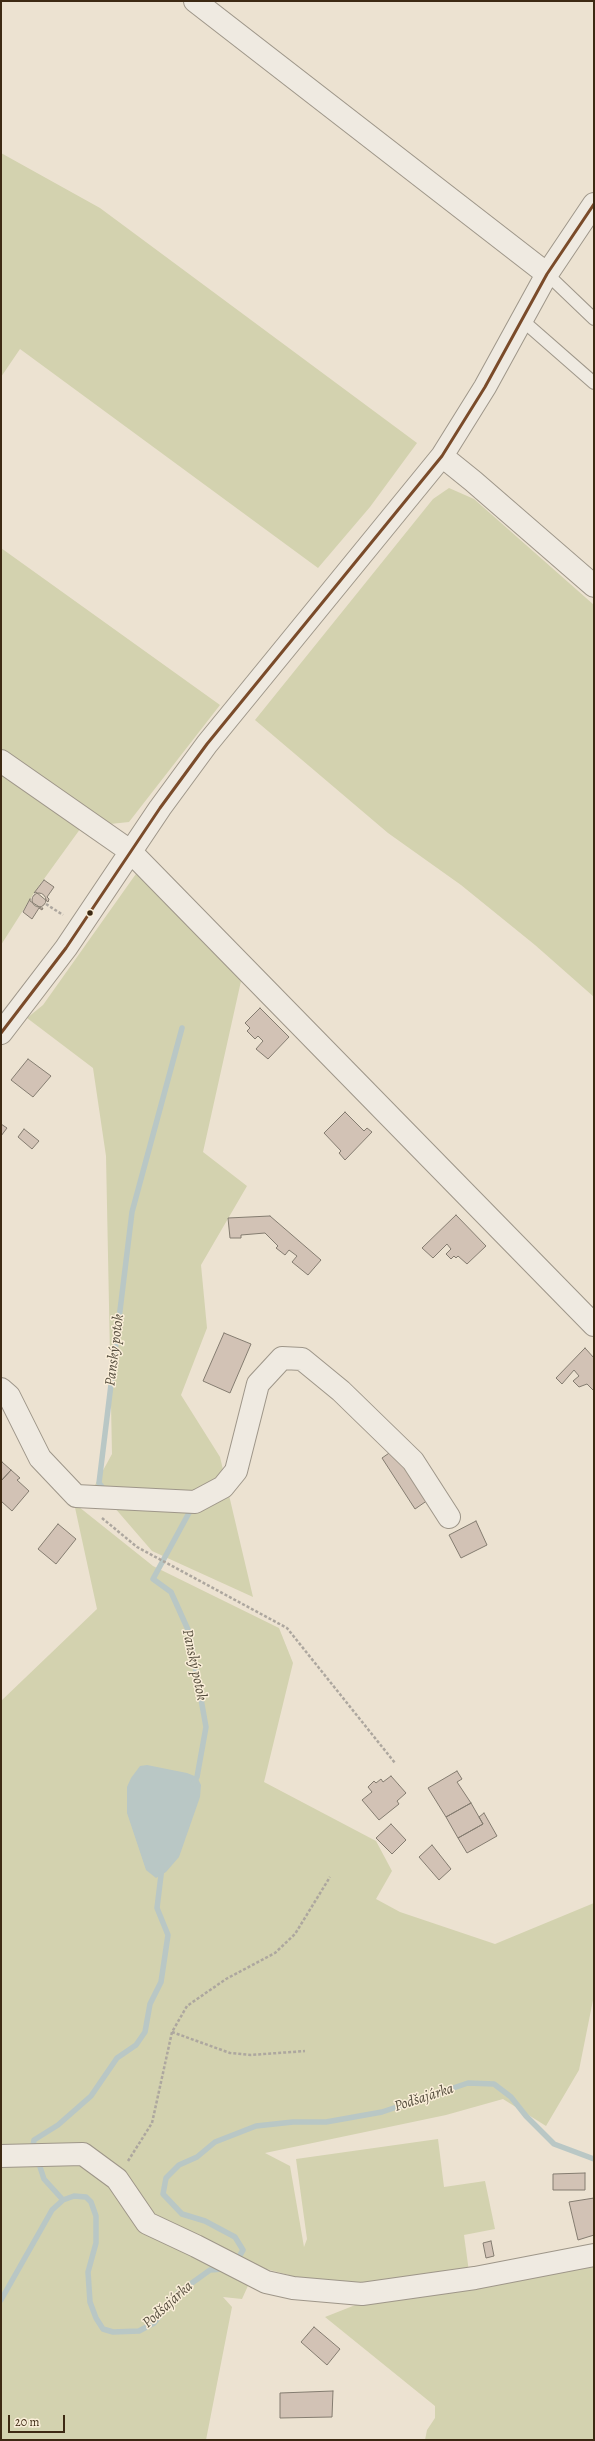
<!DOCTYPE html>
<meta charset="utf-8">
<style>
body{margin:0}
#map{position:relative;width:595px;height:2441px;overflow:hidden;background:#ece2d1;font-family:Alegreya,serif}
canvas{display:block}
.frame{position:absolute;inset:0;border:2px solid #3d2913;pointer-events:none}
.scale{position:absolute;left:8px;top:2415px;width:57px;height:18px;box-sizing:border-box;border:2px solid #3d2913;border-top:0;padding-left:5px;font-size:12px;line-height:14px;white-space:nowrap;color:#3d2913;-webkit-text-stroke:3px #faeed9;paint-order:stroke}
</style>
<div id="map">
<canvas width="595" height="2441"></canvas>
<div class="frame"></div>
<div class="scale">20 m</div>
</div>
<script>
const ctx = document.querySelector('canvas').getContext('2d');
ctx.lineJoin = 'round';
function paint(path, color) {
  ctx.fillStyle = color;
  ctx.fill(path, 'evenodd');
}
function poly(rows) {
  const path = new Path2D();
  for (const r of rows) {
    if (r.length === 3) {
      path.moveTo(r[0] + r[2], r[1]);
      path.arc(r[0], r[1], r[2], 0, 2 * Math.PI);
      continue;
    }
    path.moveTo(r[0], r[1]);
    for (let i = 2; i < r.length; i += 2) path.lineTo(r[i], r[i + 1]);
  }
  return path;
}
function strokePath(path, color, width, dash) {
  ctx.strokeStyle = color;
  ctx.lineWidth = width;
  ctx.lineCap = dash ? 'butt' : 'round';
  ctx.setLineDash(dash || []);
  ctx.stroke(path);
}
function write(font, color, halo, rows, align = 'center') {
  ctx.font = font + ' Alegreya,serif';
  ctx.lineWidth = 3;
  ctx.setLineDash([]);
  ctx.textBaseline = 'middle';
  ctx.strokeStyle = halo;
  ctx.fillStyle = color;
  for (const [text, x, y, turn = 0] of rows) {
    ctx.save();
    ctx.translate(x, y);
    ctx.rotate((+turn || 0) * Math.PI / 180);
    ctx.textAlign = isNaN(turn) ? turn : align;
    if (halo) ctx.strokeText(text, 0, 0);
    ctx.fillText(text, 0, 0);
    ctx.restore();
  }
}
paint(poly([
 [1,153,100,208,417,443,370,507,318,568,20,349,1,377],
 [449,488,474,499,594,605,594,997,535,945,461,885,388,833,255,720,433,499],
 [1,548,220,705,129,822,110,824,1,749],
 [1,769,83,825,36,890,1,945],
 [138,871,241,981,203,1152,247,1186,201,1265,207,1328,181,1395,220,1457,253,1597,152,1551,95,1485,112,1454,106,1156,93,1068,27,1018,43,1005],
 [74,1503,153,1566,279,1628,293,1663,264,1782,376,1841,392,1871,376,1899,400,1912,495,1944,594,1903,594,1995,579,2070,546,2126,503,2099,446,2115,265,2153,290,2166,304,2247,307,2239,296,2159,438,2139,444,2187,485,2181,495,2229,464,2235,469,2272,373,2286,293,2282,289,2275,262,2268,251,2279,242,2299,223,2297,232,2307,206,2440,1,2440,1,1701,97,1609],
 [594,2262,594,2440,425,2440,427,2430,435,2418,435,2406,325,2317,363,2302]
]), '#d3d2af');
paint(poly([
 [147,1765,187,1773,197,1777,201,1785,200,1797,179,1857,166,1872,156,1878,146,1870,127,1813,127,1787,131,1778,140,1766]
]), '#b9c7c5');
strokePath(poly([
 [105,1491,99,1483,132,1212,182,1028],
 [185,1510,190,1511,153,1579,171,1592,189,1632,206,1727,197,1777,193,1784],
 [33,2146,34,2140,58,2125,91,2096,117,2058,136,2045,145,2032,150,2004,161,1982,168,1935,157,1908,162,1867],
 [38,2161,44,2179,63,2200],
 [236,2262,243,2250,235,2237,205,2221,182,2214,163,2194,166,2178,179,2165,197,2157,215,2142,256,2126,293,2122,326,2122,382,2112,468,2083,494,2084,511,2097,526,2116,554,2144,594,2159],
 [1,2300,52,2210,63,2200,74,2196,86,2197,91,2202,96,2216,96,2243,88,2272,90,2302,96,2318,103,2329,113,2332,139,2331,154,2323,178,2293,210,2270,223,2269]
]), '#b9c7c5', 5.5);
const building = poly([
 [44,880,54,887,47,897,49,899,48,902,36,892,34,893,44,880],
 [39,900,7],
 [30,899,30,901,41,908,43,908,42,910,39,908,32,919,23,912,30,899],
 [260,1008,289,1037,268,1059,256,1049,263,1041,258,1036,255,1039,247,1031,250,1028,245,1023,260,1008],
 [28,1059,51,1076,33,1097,11,1080,28,1059],
 [345,1112,364,1131,367,1128,372,1132,345,1160,339,1153,341,1151,324,1133,345,1112],
 [1,1124,7,1128,1,1136,1,1124],
 [24,1129,39,1141,32,1149,18,1137,24,1129],
 [456,1215,486,1246,467,1264,458,1256,456,1258,454,1256,451,1259,446,1254,451,1249,447,1244,433,1258,422,1248,456,1215],
 [270,1216,321,1260,308,1275,292,1262,297,1256,289,1250,285,1255,276,1248,278,1246,265,1233,241,1235,241,1238,230,1238,228,1218,270,1216],
 [224,1333,251,1344,230,1393,203,1381,224,1333],
 [585,1348,594,1358,594,1391,587,1384,579,1387,573,1381,579,1376,574,1370,562,1384,556,1378,585,1348],
 [395,1449,428,1500,415,1509,382,1458,395,1449],
 [2,1462,11,1470,1,1481,1,1463,2,1462],
 [11,1470,20,1478,17,1480,29,1491,12,1511,1,1501,1,1481,11,1470],
 [476,1521,487,1545,461,1558,449,1535,476,1521],
 [58,1524,76,1539,56,1564,38,1549,58,1524],
 [457,1771,462,1779,457,1782,471,1803,446,1817,428,1788,457,1771],
 [391,1776,406,1793,397,1801,399,1804,379,1820,362,1800,372,1792,368,1787,374,1781,376,1783,381,1779,383,1782,391,1776],
 [471,1803,483,1824,458,1838,446,1817,471,1803],
 [484,1813,497,1836,467,1853,458,1838,483,1824,479,1817,484,1813],
 [391,1824,406,1840,392,1854,376,1838,391,1824],
 [432,1845,451,1869,439,1880,419,1857,432,1845],
 [585,2173,585,2190,553,2190,553,2174,585,2173],
 [594,2198,594,2235,578,2240,569,2202,594,2198],
 [491,2241,494,2256,486,2258,483,2243,491,2241],
 [314,2327,340,2349,327,2365,301,2342,314,2327],
 [333,2391,332,2417,280,2418,280,2393,333,2391]
]);
paint(building, '#d2c2b5');
strokePath(building, '#847c70', 1);
const lane = poly([
 [547,274,594,319],
 [522,320,594,383]
]);
const street = poly([
 [195,1,547,274],
 [442,456,473,481,594,586],
 [1,761,130,851,594,1325],
 [1,1033,66,948,160,808,207,744,442,456,485,387,547,274,594,204],
 [1,1389,9,1396,40,1458,76,1496,195,1502,223,1487,236,1471,258,1384,282,1358,302,1359,341,1391,413,1461,449,1517],
 [1,2156,83,2154,117,2179,147,2223,196,2246,266,2282,293,2288,362,2294,475,2278,594,2255]
]);
strokePath(lane, '#9e9689', 14);
strokePath(street, '#9e9689', 24);
strokePath(poly([
 [46,904,63,915],
 [102,1518,137,1547,287,1628,395,1763],
 [172,2032,230,2053,251,2055,305,2051],
 [128,2161,152,2123,172,2032,187,2006,226,1979,275,1953,295,1934,330,1877]
]), '#ada79f', 2.5, [3, 2]);
strokePath(lane, '#efeae1', 12);
strokePath(street, '#efeae1', 22);
strokePath(poly([
 [1,1033,66,948,160,808,207,744,442,456,485,387,547,274,594,204]
]), '#7a4b2a', 3);
for (const [x, y, r, color] of [
 [90,913,3.5,"#3d2913"]
]) {
  const dot = new Path2D();
  dot.arc(x, y, r, 0, 2 * Math.PI);
  ctx.fillStyle = color;
  ctx.fill(dot);
  strokePath(dot, '#faeed9', 1.5);
}
write('italic 15px', '#564e3e', '#faeed9', [
 ["Panský potok",115,1350,-83],
 ["Panský potok",194,1665,78],
 ["Podšajárka",424,2098,-18],
 ["Podšajárka",168,2305,-42]
]);
</script>
